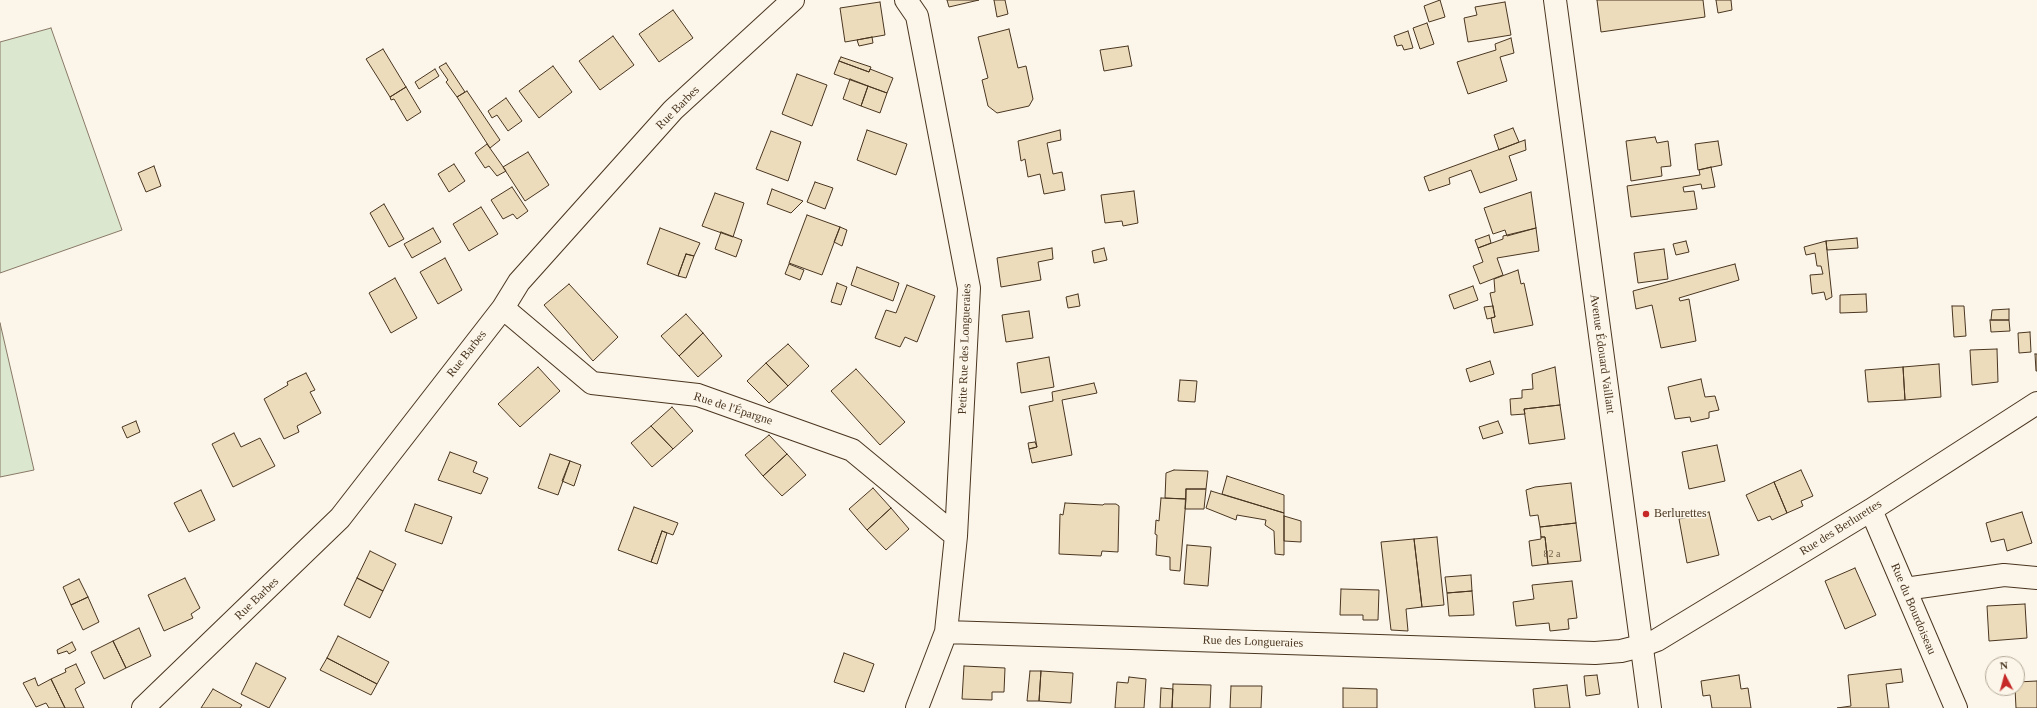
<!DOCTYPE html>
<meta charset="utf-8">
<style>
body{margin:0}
#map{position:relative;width:2037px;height:708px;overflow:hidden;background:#fbf6e9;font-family:"Times New Roman",serif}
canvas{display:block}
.north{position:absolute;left:1985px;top:656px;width:40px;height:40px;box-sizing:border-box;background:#fbf6e9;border:1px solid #b4a999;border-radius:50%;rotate:354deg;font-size:11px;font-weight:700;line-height:16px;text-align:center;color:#4a3520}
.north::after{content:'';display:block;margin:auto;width:14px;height:18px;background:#c62828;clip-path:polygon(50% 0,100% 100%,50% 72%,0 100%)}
</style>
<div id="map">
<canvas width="2037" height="708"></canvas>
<div class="north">N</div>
</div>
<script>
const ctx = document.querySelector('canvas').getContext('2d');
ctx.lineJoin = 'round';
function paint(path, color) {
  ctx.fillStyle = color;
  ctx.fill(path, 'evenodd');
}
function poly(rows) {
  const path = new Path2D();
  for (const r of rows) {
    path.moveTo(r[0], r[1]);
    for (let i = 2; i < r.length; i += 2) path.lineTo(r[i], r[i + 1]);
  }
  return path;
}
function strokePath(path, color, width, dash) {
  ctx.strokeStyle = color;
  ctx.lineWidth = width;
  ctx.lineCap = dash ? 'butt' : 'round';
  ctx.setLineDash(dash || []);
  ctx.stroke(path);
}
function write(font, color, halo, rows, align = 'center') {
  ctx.font = font + ' "Times New Roman",serif';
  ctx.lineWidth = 3;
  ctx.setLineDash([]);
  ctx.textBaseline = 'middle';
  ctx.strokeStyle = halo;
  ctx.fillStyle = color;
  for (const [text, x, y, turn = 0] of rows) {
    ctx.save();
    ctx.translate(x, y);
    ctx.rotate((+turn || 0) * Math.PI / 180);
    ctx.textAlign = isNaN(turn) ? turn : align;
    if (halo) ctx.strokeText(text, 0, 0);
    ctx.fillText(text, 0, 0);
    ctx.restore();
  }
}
const green = poly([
 [51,28,122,230,0,273,0,42,51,28],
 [0,323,34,470,0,477,0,323]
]);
paint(green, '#dce7d0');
strokePath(green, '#887966', 1);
const building = poly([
 [947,0,979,0,949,7,947,0],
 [994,0,1005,0,1008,14,997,17,994,0],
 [1440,0,1445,17,1429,22,1424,6,1440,0],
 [1597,0,1703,0,1705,17,1601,32,1597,0],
 [1716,0,1731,0,1732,10,1718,13,1716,0],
 [880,2,885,35,845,42,840,8,880,2],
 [1505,2,1511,35,1468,42,1464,18,1477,15,1475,7,1505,2],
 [673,10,693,38,659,62,639,34,673,10],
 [1427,23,1434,44,1420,49,1413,28,1427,23],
 [1009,29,1018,68,1026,66,1033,99,1029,106,997,113,988,106,982,80,988,78,978,37,1009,29],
 [1408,31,1413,48,1404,50,1402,45,1397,46,1394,36,1408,31],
 [613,36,634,65,600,90,579,61,613,36],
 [872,37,873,43,859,46,857,40,872,37],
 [1511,38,1514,53,1500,57,1507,81,1468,94,1457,62,1496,50,1495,44,1511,38],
 [1128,46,1132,66,1104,71,1100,50,1128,46],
 [383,49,406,87,390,97,366,59,383,49],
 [841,57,871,67,869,72,839,61,841,57],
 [839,61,869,72,870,69,893,78,887,93,834,74,839,61],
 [446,63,465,92,457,97,446,82,448,80,439,67,446,63],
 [553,66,572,92,539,118,519,91,553,66],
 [435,69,439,76,419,89,415,82,435,69],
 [797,74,827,85,812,126,782,114,797,74],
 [850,79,868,86,861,106,843,99,850,79],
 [868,86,887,93,880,113,861,106,868,86],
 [406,87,421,112,407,121,394,99,391,100,390,97,406,87],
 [467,91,500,140,490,148,457,97,467,91],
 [506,98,522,121,508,131,497,115,492,118,488,111,506,98],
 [1513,128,1519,142,1499,150,1494,135,1513,128],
 [867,130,907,144,896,175,857,160,867,130],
 [1060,130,1061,140,1047,143,1053,174,1062,172,1065,190,1044,194,1040,174,1028,177,1025,159,1021,161,1018,141,1060,130],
 [771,131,801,142,788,181,756,169,771,131],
 [1655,137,1657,143,1668,141,1671,166,1661,167,1662,176,1631,181,1626,141,1655,137],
 [1525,140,1526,150,1509,156,1517,180,1480,193,1471,170,1449,178,1450,184,1429,191,1424,177,1525,140],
 [1718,141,1722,165,1698,170,1695,144,1718,141],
 [487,144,506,171,497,176,489,166,485,168,475,153,487,144],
 [528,152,549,185,525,201,503,167,528,152],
 [454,164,465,181,449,192,438,174,454,164],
 [154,166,161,186,146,192,138,173,154,166],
 [1711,167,1715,187,1702,189,1701,184,1683,187,1684,192,1694,191,1697,209,1631,217,1627,186,1700,175,1699,170,1711,167],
 [815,182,833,188,825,209,807,202,815,182],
 [512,187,528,211,517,219,513,214,503,219,491,200,512,187],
 [772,189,803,201,791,213,767,204,772,189],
 [1134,191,1138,223,1123,226,1122,221,1105,223,1101,195,1134,191],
 [1531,192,1536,228,1507,236,1505,230,1493,234,1484,208,1531,192],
 [715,193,744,203,733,237,702,226,715,193],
 [384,204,404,239,389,247,370,213,384,204],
 [481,207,498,234,469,251,453,224,481,207],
 [807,215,840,227,822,275,789,263,807,215],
 [840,227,847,230,842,246,834,242,840,227],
 [433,228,441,242,412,258,404,244,433,228],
 [660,228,700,243,694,256,686,254,678,276,647,264,660,228],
 [1536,228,1539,251,1497,258,1503,275,1480,284,1473,266,1483,262,1478,248,1503,239,1503,236,1536,228],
 [721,232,742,240,736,257,715,249,721,232],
 [1489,235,1491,243,1478,248,1475,240,1489,235],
 [1857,238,1858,248,1827,250,1826,241,1857,238],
 [1686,241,1689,252,1676,255,1673,244,1686,241],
 [1826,241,1832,297,1826,300,1824,292,1812,294,1810,275,1823,274,1821,266,1817,266,1815,253,1806,255,1804,247,1826,241],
 [1052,248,1053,259,1038,262,1041,280,1001,287,997,258,1052,248],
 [1104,248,1107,260,1094,263,1092,251,1104,248],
 [1664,249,1668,279,1638,283,1634,253,1664,249],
 [686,254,694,256,686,278,678,276,686,254],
 [445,258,462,290,438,304,420,272,445,258],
 [789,264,804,270,800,280,785,274,789,264],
 [1735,264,1739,280,1679,298,1680,301,1689,299,1696,341,1661,348,1652,305,1636,309,1633,291,1735,264],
 [857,267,899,283,893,301,851,285,857,267],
 [1518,270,1521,284,1524,283,1533,325,1494,333,1491,318,1495,317,1490,293,1495,292,1494,279,1518,270],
 [395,278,417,318,391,333,369,293,395,278],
 [837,283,847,287,841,305,831,302,837,283],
 [569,284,618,337,593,361,544,305,569,284],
 [907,285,935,296,917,342,905,337,900,347,875,338,886,310,896,313,907,285],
 [1473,286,1478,300,1454,309,1449,295,1473,286],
 [1078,294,1080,306,1068,308,1066,297,1078,294],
 [1866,294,1867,312,1840,313,1840,295,1866,294],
 [1493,306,1495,317,1487,319,1484,307,1493,306],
 [1952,306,1964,306,1966,336,1954,337,1952,306],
 [2009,309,2009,320,1991,320,1992,310,2009,309],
 [1029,311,1033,338,1006,342,1002,315,1029,311],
 [686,314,703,333,679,356,661,336,686,314],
 [1990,320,2009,320,2010,331,1991,332,1990,320],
 [2030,332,2031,352,2019,353,2018,333,2030,332],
 [703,333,722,356,698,377,679,356,703,333],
 [788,344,809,366,788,386,766,363,788,344],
 [1997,349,1998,382,1972,385,1970,350,1997,349],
 [2035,354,2037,354,2037,371,2036,371,2035,354],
 [1049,357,1054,387,1021,393,1017,363,1049,357],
 [1490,361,1494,374,1470,382,1466,369,1490,361],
 [766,363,788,386,769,403,747,381,766,363],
 [1939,364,1941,397,1905,400,1903,367,1939,364],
 [538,367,560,391,520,427,498,404,538,367],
 [1555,367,1560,405,1524,409,1525,414,1511,415,1510,399,1522,398,1522,390,1533,389,1532,374,1555,367],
 [1903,367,1905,400,1868,402,1865,370,1903,367],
 [856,369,905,422,880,445,831,391,856,369],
 [306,373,315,390,310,392,321,413,297,426,299,432,284,439,264,399,288,385,287,382,306,373],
 [1701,379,1705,397,1715,396,1719,410,1709,412,1709,418,1691,422,1690,417,1675,419,1668,387,1701,379],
 [1180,380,1197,381,1195,402,1178,401,1180,380],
 [1094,383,1097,393,1062,400,1072,455,1032,463,1029,449,1037,447,1029,406,1053,401,1052,392,1094,383],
 [1560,405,1565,439,1529,444,1524,409,1560,405],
 [672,407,693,431,673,449,651,426,672,407],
 [136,421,140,432,127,438,122,427,136,421],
 [1498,421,1503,433,1483,439,1479,427,1498,421],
 [651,426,673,449,652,467,631,443,651,426],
 [234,433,241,447,260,438,275,466,233,487,212,444,234,433],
 [769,435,787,454,763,476,745,455,769,435],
 [1035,442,1037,447,1029,449,1028,443,1035,442],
 [1717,445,1725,481,1689,489,1682,452,1717,445],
 [450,452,477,462,473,472,488,478,481,494,438,480,450,452],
 [550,454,570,461,558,495,538,488,550,454],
 [787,454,806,475,782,496,763,476,787,454],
 [570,461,581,465,574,486,562,481,570,461],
 [1174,470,1208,471,1206,489,1186,489,1186,499,1165,498,1166,473,1174,470],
 [1801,470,1813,496,1801,501,1803,506,1787,513,1774,482,1801,470],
 [1227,476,1284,495,1284,513,1222,494,1227,476],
 [1774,482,1787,513,1772,520,1770,516,1758,521,1746,495,1774,482],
 [1571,483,1576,523,1540,527,1538,515,1530,516,1526,490,1535,487,1571,483],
 [873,488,891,508,867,530,849,509,873,488],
 [1186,489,1206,489,1204,509,1185,509,1186,489],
 [201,490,215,520,189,532,174,503,201,490],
 [1211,491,1284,513,1284,555,1275,554,1274,531,1265,525,1266,520,1237,515,1236,520,1206,508,1211,491],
 [1161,498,1186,499,1180,571,1170,570,1170,557,1156,555,1157,535,1155,534,1156,520,1159,521,1161,498],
 [1065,503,1103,505,1104,504,1116,504,1119,506,1118,552,1102,551,1101,556,1059,554,1060,514,1063,515,1065,503],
 [415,504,452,517,442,544,405,531,415,504],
 [634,507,678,523,673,535,662,531,651,562,618,550,634,507],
 [891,508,909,529,886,550,867,530,891,508],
 [1709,512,1719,555,1687,563,1679,519,1709,512],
 [2022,512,2032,543,2007,551,2004,539,1991,542,1986,523,2022,512],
 [1284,516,1301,521,1301,542,1284,541,1284,516],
 [1576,523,1581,561,1548,564,1545,537,1541,537,1540,527,1576,523],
 [662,531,667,533,657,564,651,562,662,531],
 [1437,537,1444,605,1422,607,1414,539,1437,537],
 [1541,537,1545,537,1548,564,1532,566,1529,541,1541,539,1541,537],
 [1414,539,1422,607,1406,609,1408,631,1391,630,1381,542,1414,539],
 [1187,545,1211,547,1208,586,1184,584,1187,545],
 [370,551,396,564,383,591,357,578,370,551],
 [1855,568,1876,615,1845,629,1825,581,1855,568],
 [1471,575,1472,591,1447,593,1445,577,1471,575],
 [185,578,200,608,191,614,193,618,164,631,148,595,185,578],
 [357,578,383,591,370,618,344,605,357,578],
 [79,579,88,597,71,605,63,587,79,579],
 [1572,581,1577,618,1568,619,1569,629,1550,631,1549,623,1516,626,1513,602,1534,599,1532,585,1572,581],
 [1341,589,1379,590,1378,620,1363,620,1363,615,1340,615,1341,589],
 [1472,591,1474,615,1449,616,1447,593,1472,591],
 [88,597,99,622,83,630,71,605,88,597],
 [2025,604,2027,638,1989,641,1987,606,2025,604],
 [139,628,151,656,126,668,113,641,139,628],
 [338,636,389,662,377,684,327,658,338,636],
 [113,641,126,668,104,679,91,652,113,641],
 [72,642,76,650,69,654,67,651,58,654,57,650,72,642],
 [844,653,874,664,864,692,834,682,844,653],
 [327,658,377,684,371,695,320,670,327,658],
 [256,663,286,678,269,708,241,694,256,663],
 [76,664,85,683,75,689,84,708,65,708,51,679,66,672,65,669,76,664],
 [964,666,1005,668,1004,692,992,692,992,700,962,699,964,666],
 [1901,669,1903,682,1886,684,1889,708,1837,708,1851,706,1848,675,1901,669],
 [1030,671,1041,671,1039,701,1027,701,1030,671],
 [1041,671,1073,673,1071,703,1039,701,1041,671],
 [1597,675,1600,694,1586,696,1584,676,1597,675],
 [1739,675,1741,689,1748,688,1751,708,1712,708,1710,695,1703,696,1701,681,1739,675],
 [1129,677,1146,679,1144,708,1115,708,1117,682,1128,683,1129,677],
 [35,678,38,686,51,679,65,708,49,708,46,703,36,707,23,683,35,678],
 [2037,681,2037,708,2016,708,2015,688,2017,688,2017,682,2037,681],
 [1173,684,1211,685,1210,708,1172,708,1173,684],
 [1567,685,1570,708,1535,708,1533,689,1567,685],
 [1231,686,1262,686,1261,708,1230,708,1231,686],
 [1161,688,1173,689,1172,708,1160,708,1161,688],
 [1343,688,1377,689,1377,708,1343,708,1343,688],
 [213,689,242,705,240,708,201,708,213,689]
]);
paint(building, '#ecdcbc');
strokePath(building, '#4a3520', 1);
const minor = poly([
 [906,0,917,16,969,288,956,536,946,632],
 [503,308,592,383,698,395,852,450,956,536],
 [1871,510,1956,708],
 [1905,589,2004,575,2037,578],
 [143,708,340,518,503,308,519,282,673,110,793,0],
 [917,708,946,632,1595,653,1621,651,1641,646,1657,640,1871,510,2037,403]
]);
const major = poly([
 [1555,0,1650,708]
]);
strokePath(minor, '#4a3520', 24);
strokePath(major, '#4a3520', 24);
strokePath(minor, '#fbf6e9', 22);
strokePath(major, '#fbf6e9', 22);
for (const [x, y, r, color] of [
 [1646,514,4,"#c62828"]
]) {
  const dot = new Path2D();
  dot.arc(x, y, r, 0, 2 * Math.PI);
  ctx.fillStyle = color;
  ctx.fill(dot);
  strokePath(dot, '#fbf6e9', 1.5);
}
write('10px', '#725f47', null, [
 ["82 a",1552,554]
]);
write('12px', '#4a3520', '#fbf6e9', [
 ["Rue Barbes",678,108,-45],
 ["Petite Rue des Longueraies",965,349,-88],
 ["Rue Barbes",467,354,-52],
 ["Avenue Édouard Vaillant",1602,354,82],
 ["Rue de l'Épargne",733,409,18],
 ["Rue des Berlurettes",1841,528,-32],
 ["Rue Barbes",257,599,-44],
 ["Rue du Bourdoiseau",1913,609,67],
 ["Rue des Longueraies",1253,642,2]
]);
write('12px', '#4a3520', '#fbf6e9', [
 ["Berlurettes",1654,514]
], 'left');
</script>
